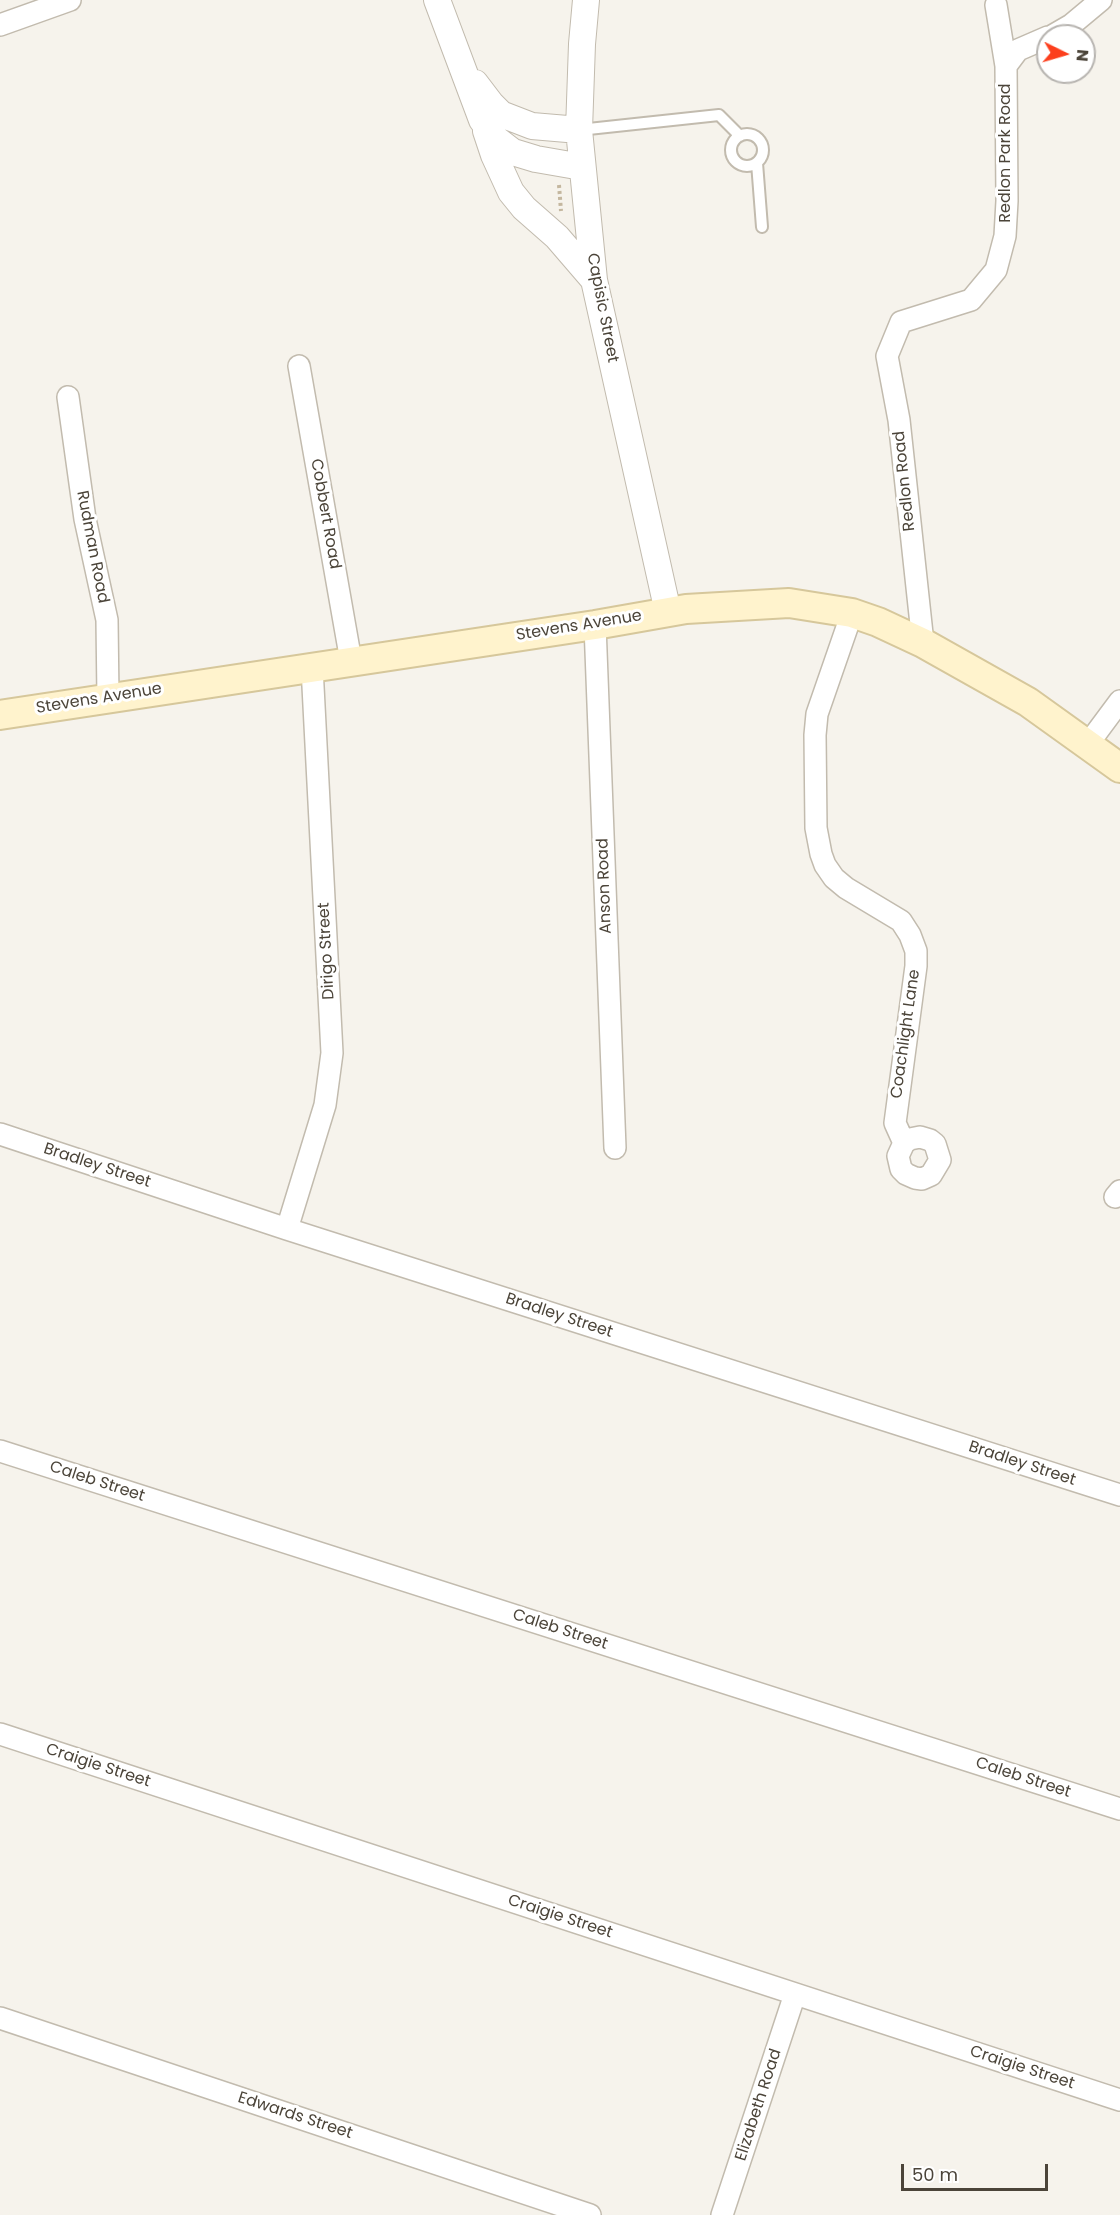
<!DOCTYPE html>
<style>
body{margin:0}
#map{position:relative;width:1120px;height:2215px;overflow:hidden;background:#f6f3ec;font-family:Poppins,sans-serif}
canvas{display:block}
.north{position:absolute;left:1036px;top:24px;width:60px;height:60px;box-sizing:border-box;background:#fff;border:2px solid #b7b4b0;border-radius:50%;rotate:95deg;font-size:16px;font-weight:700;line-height:24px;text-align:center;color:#4b4439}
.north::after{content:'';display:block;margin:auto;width:21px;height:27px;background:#fc3f1d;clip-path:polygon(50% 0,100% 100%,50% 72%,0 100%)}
.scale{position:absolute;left:901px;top:2164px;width:147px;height:27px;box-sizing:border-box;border:3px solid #4b4439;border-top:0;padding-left:8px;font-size:18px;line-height:21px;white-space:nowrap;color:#4b4439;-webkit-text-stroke:4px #fff;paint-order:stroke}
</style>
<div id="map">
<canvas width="1120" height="2215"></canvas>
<div class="north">N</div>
<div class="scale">50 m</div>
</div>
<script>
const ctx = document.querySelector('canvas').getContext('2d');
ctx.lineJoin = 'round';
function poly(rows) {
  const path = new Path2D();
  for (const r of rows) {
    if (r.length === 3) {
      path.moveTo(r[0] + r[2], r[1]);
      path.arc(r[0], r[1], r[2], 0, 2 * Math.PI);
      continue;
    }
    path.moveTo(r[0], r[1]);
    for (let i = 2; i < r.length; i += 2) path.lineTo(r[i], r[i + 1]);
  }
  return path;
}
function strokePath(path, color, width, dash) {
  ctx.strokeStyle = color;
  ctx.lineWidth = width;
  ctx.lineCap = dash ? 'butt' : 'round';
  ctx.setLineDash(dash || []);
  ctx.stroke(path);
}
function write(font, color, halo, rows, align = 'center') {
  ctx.font = font + ' Poppins,sans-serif';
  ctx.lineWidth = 6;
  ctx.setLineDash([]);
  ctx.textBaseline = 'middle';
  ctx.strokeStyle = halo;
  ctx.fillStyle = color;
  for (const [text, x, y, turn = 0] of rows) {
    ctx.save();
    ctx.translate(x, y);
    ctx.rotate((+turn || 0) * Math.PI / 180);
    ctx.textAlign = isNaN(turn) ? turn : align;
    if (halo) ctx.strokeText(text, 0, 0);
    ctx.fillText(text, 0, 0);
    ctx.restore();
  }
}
const service = poly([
 [579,130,719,115,740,136],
 [747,150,16],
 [757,163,762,227]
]);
const minor = poly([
 [996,5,1006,66],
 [0,25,70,0],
 [1052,36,1071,25,1101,0],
 [299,366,351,661],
 [68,397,85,519,107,620,108,698],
 [852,613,817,714,815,735,816,828,821,854,825,865,834,878,846,888,901,921,910,935,916,951,916,966,895,1123,904,1143,898,1156,901,1169,906,1174,915,1178,922,1179,931,1175,940,1160,935,1144,930,1140,920,1137,910,1139,904,1143],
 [595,625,615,1148],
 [923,643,899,420,887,356,901,322,971,300,996,270,1005,236,1007,201,1006,66,1018,50,1048,37],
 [1088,744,1120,701],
 [0,1134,287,1229,1120,1495],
 [1115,1197,1120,1191],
 [287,1229,325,1105,332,1053,312,667],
 [0,1451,1120,1809],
 [0,1734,1120,2100],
 [0,2018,590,2215],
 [722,2215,795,1994]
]);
const tertiary = poly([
 [437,0,482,120,496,139,513,152,536,159,582,167],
 [586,0,582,44,579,130,594,280,668,612],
 [475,83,491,104,501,114,532,126,579,130],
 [486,131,494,155,511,192,524,208,557,237,594,280]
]);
const secondary = poly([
 [0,715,595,625,686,609,789,603,852,613,878,622,923,643,1028,702,1120,768]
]);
strokePath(service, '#c2bbae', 14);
strokePath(minor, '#c2bbae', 24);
strokePath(tertiary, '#c2bbae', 28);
strokePath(secondary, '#d6c79b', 32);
strokePath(poly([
 [559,185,561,211]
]), '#c4b79f', 4, [3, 3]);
strokePath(service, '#fff', 10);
strokePath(minor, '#fff', 21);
strokePath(tertiary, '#fff', 26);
strokePath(secondary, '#fff3cd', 28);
write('16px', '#4b4439', '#fff', [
 ["Redlon Park Road",1006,153,-90],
 ["Capisic Street",602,308,79],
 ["Redlon Road",905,481,-96],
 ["Cobbert Road",325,514,80],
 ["Rudman Road",92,547,79],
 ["Stevens Avenue",579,626,-9],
 ["Stevens Avenue",99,699,-9],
 ["Anson Road",605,886,-92],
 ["Dirigo Street",327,951,-93],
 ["Coachlight Lane",906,1034,-82],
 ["Bradley Street",97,1166,18],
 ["Bradley Street",559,1316,18],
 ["Bradley Street",1022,1464,18],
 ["Caleb Street",97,1482,18],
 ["Caleb Street",560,1630,18],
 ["Craigie Street",98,1766,18],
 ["Caleb Street",1023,1778,18],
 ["Craigie Street",560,1917,18],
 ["Craigie Street",1022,2068,18],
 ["Elizabeth Road",759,2105,-72],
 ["Edwards Street",295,2116,18]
]);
</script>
